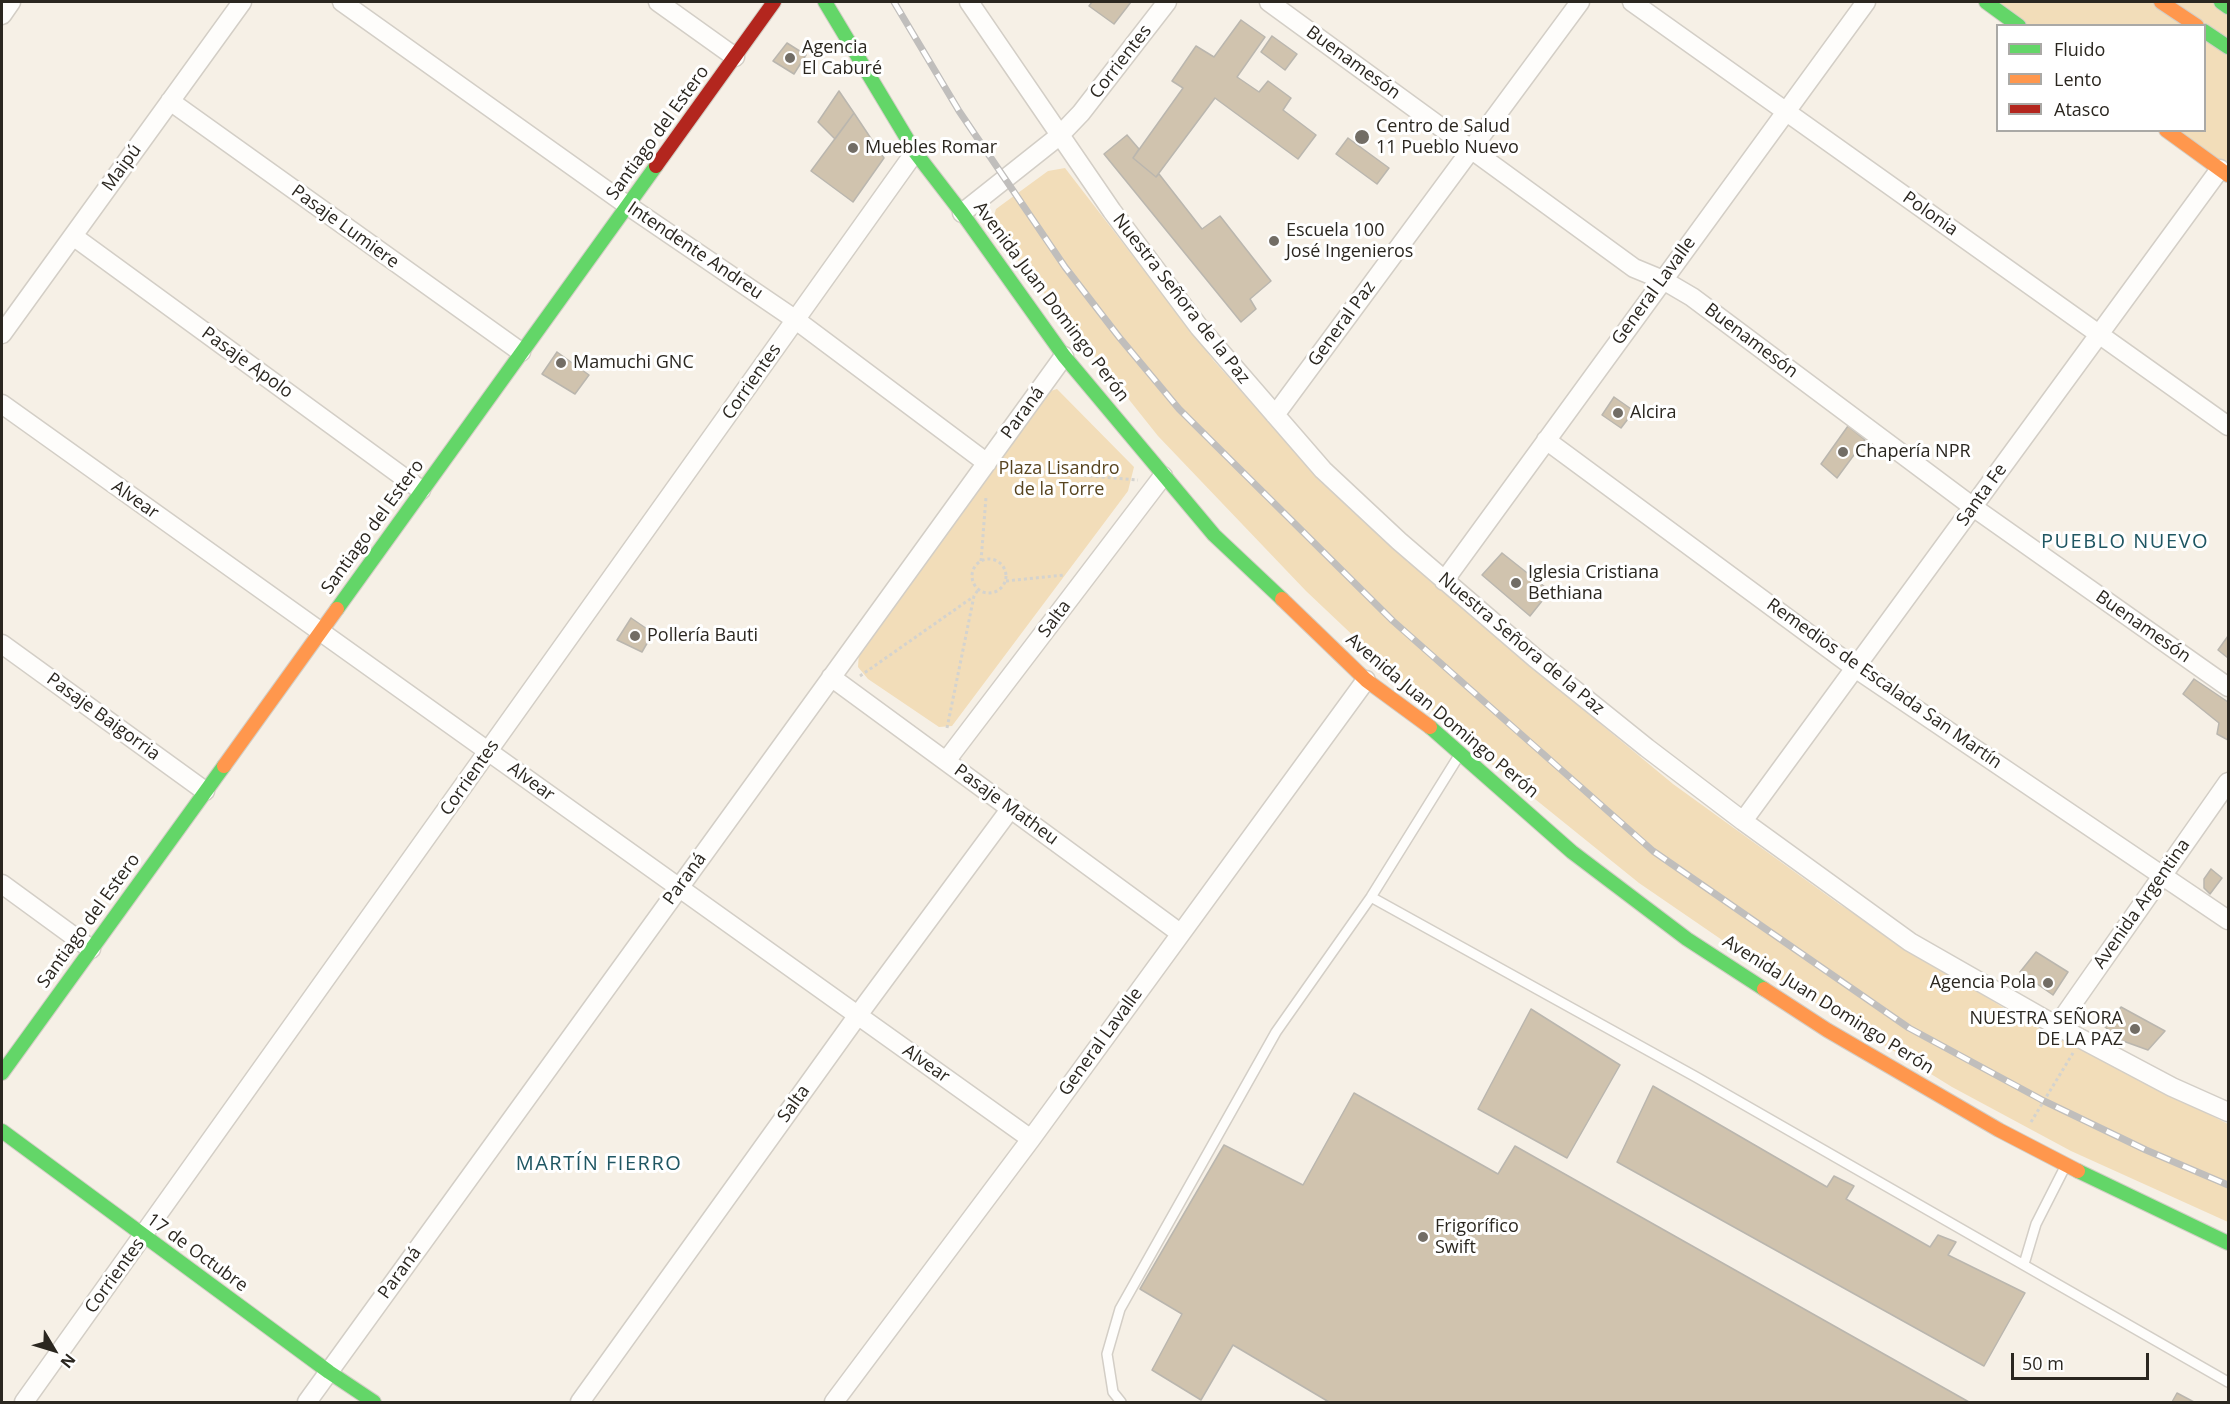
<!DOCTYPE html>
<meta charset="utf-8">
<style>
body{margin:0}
#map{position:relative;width:2230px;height:1404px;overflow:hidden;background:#f6f0e6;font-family:"Open Sans",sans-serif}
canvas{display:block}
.frame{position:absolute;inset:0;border:3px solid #2b2720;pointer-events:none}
.legend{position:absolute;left:1996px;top:24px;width:210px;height:108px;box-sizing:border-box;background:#fff;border:2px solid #aaa9a6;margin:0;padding:8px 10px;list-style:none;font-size:18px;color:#2b2720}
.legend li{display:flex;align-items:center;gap:12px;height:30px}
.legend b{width:30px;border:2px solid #aaa9a6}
.north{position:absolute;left:24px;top:1320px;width:60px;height:60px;-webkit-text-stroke:4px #fff;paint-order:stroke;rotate:128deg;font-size:16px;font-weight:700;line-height:24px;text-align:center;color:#2b2720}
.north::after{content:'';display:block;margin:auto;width:21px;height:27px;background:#2b2720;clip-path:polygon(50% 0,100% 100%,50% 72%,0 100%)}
.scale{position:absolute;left:2011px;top:1353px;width:138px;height:27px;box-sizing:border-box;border:3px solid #2b2720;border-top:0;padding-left:8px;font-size:18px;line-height:21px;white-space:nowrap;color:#2b2720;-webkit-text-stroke:4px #fff;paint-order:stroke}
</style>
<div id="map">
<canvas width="2230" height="1404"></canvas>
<div class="frame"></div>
<ul class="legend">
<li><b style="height:8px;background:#63d668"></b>Fluido</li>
<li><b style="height:8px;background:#ff974d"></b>Lento</li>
<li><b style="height:8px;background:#b3261e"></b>Atasco</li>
</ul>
<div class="north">N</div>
<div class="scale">50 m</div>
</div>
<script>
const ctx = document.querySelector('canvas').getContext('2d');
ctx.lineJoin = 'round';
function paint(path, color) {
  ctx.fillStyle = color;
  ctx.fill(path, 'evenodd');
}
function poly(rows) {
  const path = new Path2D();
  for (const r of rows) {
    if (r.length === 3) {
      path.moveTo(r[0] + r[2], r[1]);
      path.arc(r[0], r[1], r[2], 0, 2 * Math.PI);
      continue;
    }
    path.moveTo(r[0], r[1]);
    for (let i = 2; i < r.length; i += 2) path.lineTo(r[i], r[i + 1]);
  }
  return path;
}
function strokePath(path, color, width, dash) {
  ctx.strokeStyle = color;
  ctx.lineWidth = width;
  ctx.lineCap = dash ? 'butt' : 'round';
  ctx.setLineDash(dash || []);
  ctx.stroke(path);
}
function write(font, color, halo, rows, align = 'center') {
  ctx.font = font + ' "Open Sans",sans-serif';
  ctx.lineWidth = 6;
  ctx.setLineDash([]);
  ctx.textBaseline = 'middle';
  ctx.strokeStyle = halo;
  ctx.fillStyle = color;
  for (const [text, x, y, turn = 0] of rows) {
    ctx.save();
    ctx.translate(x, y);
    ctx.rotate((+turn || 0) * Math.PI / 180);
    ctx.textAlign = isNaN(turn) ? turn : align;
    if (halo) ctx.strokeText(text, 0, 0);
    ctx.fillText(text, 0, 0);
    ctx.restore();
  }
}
paint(poly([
 [1986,2,2228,2,2228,175,2166,131,2204,130,2204,26,2019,25],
 [1065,168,1214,361,1325,485,1480,624,1673,784,1839,904,2026,1022,2228,1124,2228,1222,2071,1151,1952,1087,1795,990,1639,883,1473,749,1306,591,1158,436,1009,249,992,222,996,209,1048,171],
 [1057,389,1134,467,1128,491,952,726,939,727,868,679,858,667,859,652,1044,393]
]), '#f2ddb9');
const building = poly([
 [1092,2,1131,2,1114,24,1089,6,1092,2],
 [1241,20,1265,37,1237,77,1259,92,1268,81,1291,98,1283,110,1316,135,1298,159,1215,98,1156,177,1133,158,1183,88,1172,81,1196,46,1214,57,1241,20],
 [1272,36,1297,54,1285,70,1261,52,1272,36],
 [787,43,806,55,794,74,773,61,787,43],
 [839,91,854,113,835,139,818,122,839,91],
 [854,113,884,158,853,202,811,171,854,113],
 [1127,135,1139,149,1133,158,1156,177,1159,174,1202,229,1220,216,1271,281,1250,299,1256,309,1241,322,1104,154,1127,135],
 [1348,138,1389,168,1377,184,1336,154,1348,138],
 [557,352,589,375,575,394,542,374,557,352],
 [1614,397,1634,411,1621,428,1602,415,1614,397],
 [1848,426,1865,440,1837,478,1821,464,1848,426],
 [1502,553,1550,591,1530,616,1482,575,1502,553],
 [631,618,653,633,642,652,617,640,631,618],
 [2228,636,2228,658,2218,650,2228,636],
 [2194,679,2228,702,2228,740,2217,734,2219,723,2183,694,2194,679],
 [2211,869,2222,878,2210,894,2204,888,2204,879,2211,869],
 [2036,952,2068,972,2053,995,2020,972,2036,952],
 [2121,1007,2165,1031,2148,1050,2123,1041,2105,1027,2121,1007],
 [1531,1009,1620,1065,1567,1158,1478,1109,1531,1009],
 [1653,1086,1827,1187,1834,1176,1854,1186,1846,1199,1930,1247,1938,1235,1956,1242,1948,1255,2025,1293,1984,1366,1617,1162,1653,1086],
 [1354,1093,1498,1174,1515,1146,1969,1402,1329,1402,1233,1345,1201,1400,1152,1370,1182,1314,1140,1289,1224,1145,1303,1185,1354,1093],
 [2177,1393,2194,1402,2172,1402,2177,1393]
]);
paint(building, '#d0c3ae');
strokePath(building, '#bab6ae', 1.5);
const lane = poly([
 [1371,897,1696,1077,2228,1382],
 [2024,1264,2036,1224,2066,1165],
 [1121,1402,1113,1392,1107,1354,1120,1309,1276,1032,1371,897,1460,754]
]);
const street = poly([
 [342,2,627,205,796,320,987,463],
 [658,2,735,57],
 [969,2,1112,211,1199,327,1323,470,1399,541,1535,658,1647,748,1743,821,1910,942,2057,1026,2172,1087,2228,1112],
 [1269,2,1634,268,1663,280,1692,297,1973,507,2228,687],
 [1632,2,2228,426],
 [2,15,11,2],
 [170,101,521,352],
 [962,213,1059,136,1081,113,1167,2],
 [73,236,421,490],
 [2,334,242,2],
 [2,404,1031,1139],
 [1275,415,1580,2],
 [1546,440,1855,668,2228,920],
 [1444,581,1866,2],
 [2,644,205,791],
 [831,677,1180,933],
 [946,761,1163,476],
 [1743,821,2220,169],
 [2,884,91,949],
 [2057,1026,2228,782],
 [24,1402,915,152],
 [307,1402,1064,356],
 [580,1402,858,1015,1011,808],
 [834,1402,1031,1139,1366,680]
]);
const fast = poly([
 [825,2,915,152,962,213,1064,356,1214,535,1282,599],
 [1986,2,2019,26],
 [2221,2,2228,7],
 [2204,31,2228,47],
 [337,609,656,166],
 [1430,727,1572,852,1687,939,1764,989],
 [2,1073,224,766],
 [2,1131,329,1372,374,1402],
 [2078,1171,2228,1243]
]);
const slow = poly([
 [2161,2,2197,26],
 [2166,130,2228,175],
 [1282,599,1366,680,1430,727],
 [224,766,337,609],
 [1764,989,1827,1030,1999,1130,2078,1171]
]);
const jam = poly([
 [656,166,774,2]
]);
strokePath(lane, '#d3cec6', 12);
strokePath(street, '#d3cec6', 21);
strokePath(fast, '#d3cec6', 16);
strokePath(slow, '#d3cec6', 16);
strokePath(jam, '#d3cec6', 16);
strokePath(poly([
 [1006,469,1138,480],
 [989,576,17],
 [981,561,986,497],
 [1006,581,1064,575],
 [860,676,973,597],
 [947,728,974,596,978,590],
 [2031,1122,2073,1053]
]), '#d4d3cf', 3, [3, 3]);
strokePath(lane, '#fefdfb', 9);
strokePath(street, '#fefdfb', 18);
strokePath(fast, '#63d668', 14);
strokePath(slow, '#ff974d', 14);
strokePath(jam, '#b3261e', 14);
const rail = poly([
 [894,2,959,111,1065,267,1119,337,1179,409,1393,621,1653,851,1909,1028,2044,1101,2146,1150,2228,1185]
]);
strokePath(rail, '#c0bebc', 7);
strokePath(rail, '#fff', 4.5, [14]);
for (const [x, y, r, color] of [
 [790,58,6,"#726d65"],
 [1362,137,8,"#726d65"],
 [853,148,6,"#726d65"],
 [1274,241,6,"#726d65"],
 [561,363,6,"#726d65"],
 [1618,413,6,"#726d65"],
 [1843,452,6,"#726d65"],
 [1516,583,6,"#726d65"],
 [635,636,6,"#726d65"],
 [2048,983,6,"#726d65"],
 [2135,1029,6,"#726d65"],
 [1423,1237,6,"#726d65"]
]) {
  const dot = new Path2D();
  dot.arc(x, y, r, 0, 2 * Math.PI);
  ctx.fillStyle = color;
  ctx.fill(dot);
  strokePath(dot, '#fff', 2);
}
write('18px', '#2b2720', '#fff', [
 ["Agencia",802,48],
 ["El Caburé",802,69],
 ["Centro de Salud",1376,127],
 ["11 Pueblo Nuevo",1376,148],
 ["Muebles Romar",865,148],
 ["Escuela 100",1286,231],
 ["José Ingenieros",1286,252],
 ["Mamuchi GNC",573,363],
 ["Alcira",1630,413],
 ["Chapería NPR",1855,452],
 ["Iglesia Cristiana",1528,573],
 ["Bethiana",1528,594],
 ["Pollería Bauti",647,636],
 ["Agencia Pola",2036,983,"right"],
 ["NUESTRA SEÑORA",2123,1019,"right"],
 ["DE LA PAZ",2123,1040,"right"],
 ["Frigorífico",1435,1227],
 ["Swift",1435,1248]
], 'left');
write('18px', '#2b2720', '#fff', [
 ["Corrientes",1121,62,-52],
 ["Buenamesón",1353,63,36],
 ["Santiago del Estero",658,133,-54],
 ["Maipú",122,168,-54],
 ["Polonia",1930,214,35],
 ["Pasaje Lumiere",345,227,36],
 ["Intendente Andreu",695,251,34],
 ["General Lavalle",1654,291,-54],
 ["Nuestra Señora de la Paz",1181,299,52],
 ["Avenida Juan Domingo Perón",1051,302,53],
 ["General Paz",1342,324,-54],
 ["Buenamesón",1751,341,37],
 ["Pasaje Apolo",247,363,36],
 ["Corrientes",752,382,-55],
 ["Paraná",1023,413,-54],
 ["Santa Fe",1982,495,-54],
 ["Alvear",135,500,35],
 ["Santiago del Estero",373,527,-54],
 ["Salta",1055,619,-53],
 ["Buenamesón",2143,627,35],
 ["Nuestra Señora de la Paz",1521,644,40],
 ["Remedios de Escalada San Martín",1884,684,35],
 ["Avenida Juan Domingo Perón",1442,716,40],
 ["Pasaje Baigorria",103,717,36],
 ["Corrientes",470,778,-55],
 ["Alvear",531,782,36],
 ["Pasaje Matheu",1006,805,36],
 ["Paraná",685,879,-54],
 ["Avenida Argentina",2142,904,-55],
 ["Santiago del Estero",89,921,-54],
 ["Avenida Juan Domingo Perón",1828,1005,32],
 ["General Lavalle",1101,1042,-54],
 ["Alvear",926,1064,35],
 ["Salta",794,1104,-54],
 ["17 de Octubre",197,1253,36],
 ["Paraná",400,1273,-54],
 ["Corrientes",115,1276,-54]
]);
write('18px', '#58441f', '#fff', [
 ["Plaza Lisandro",1059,469],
 ["de la Torre",1059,490]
]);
ctx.letterSpacing = '1.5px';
write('20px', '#1f5662', '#fff', [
 ["PUEBLO NUEVO",2125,542],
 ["MARTÍN FIERRO",599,1164]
]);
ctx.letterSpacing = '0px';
</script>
